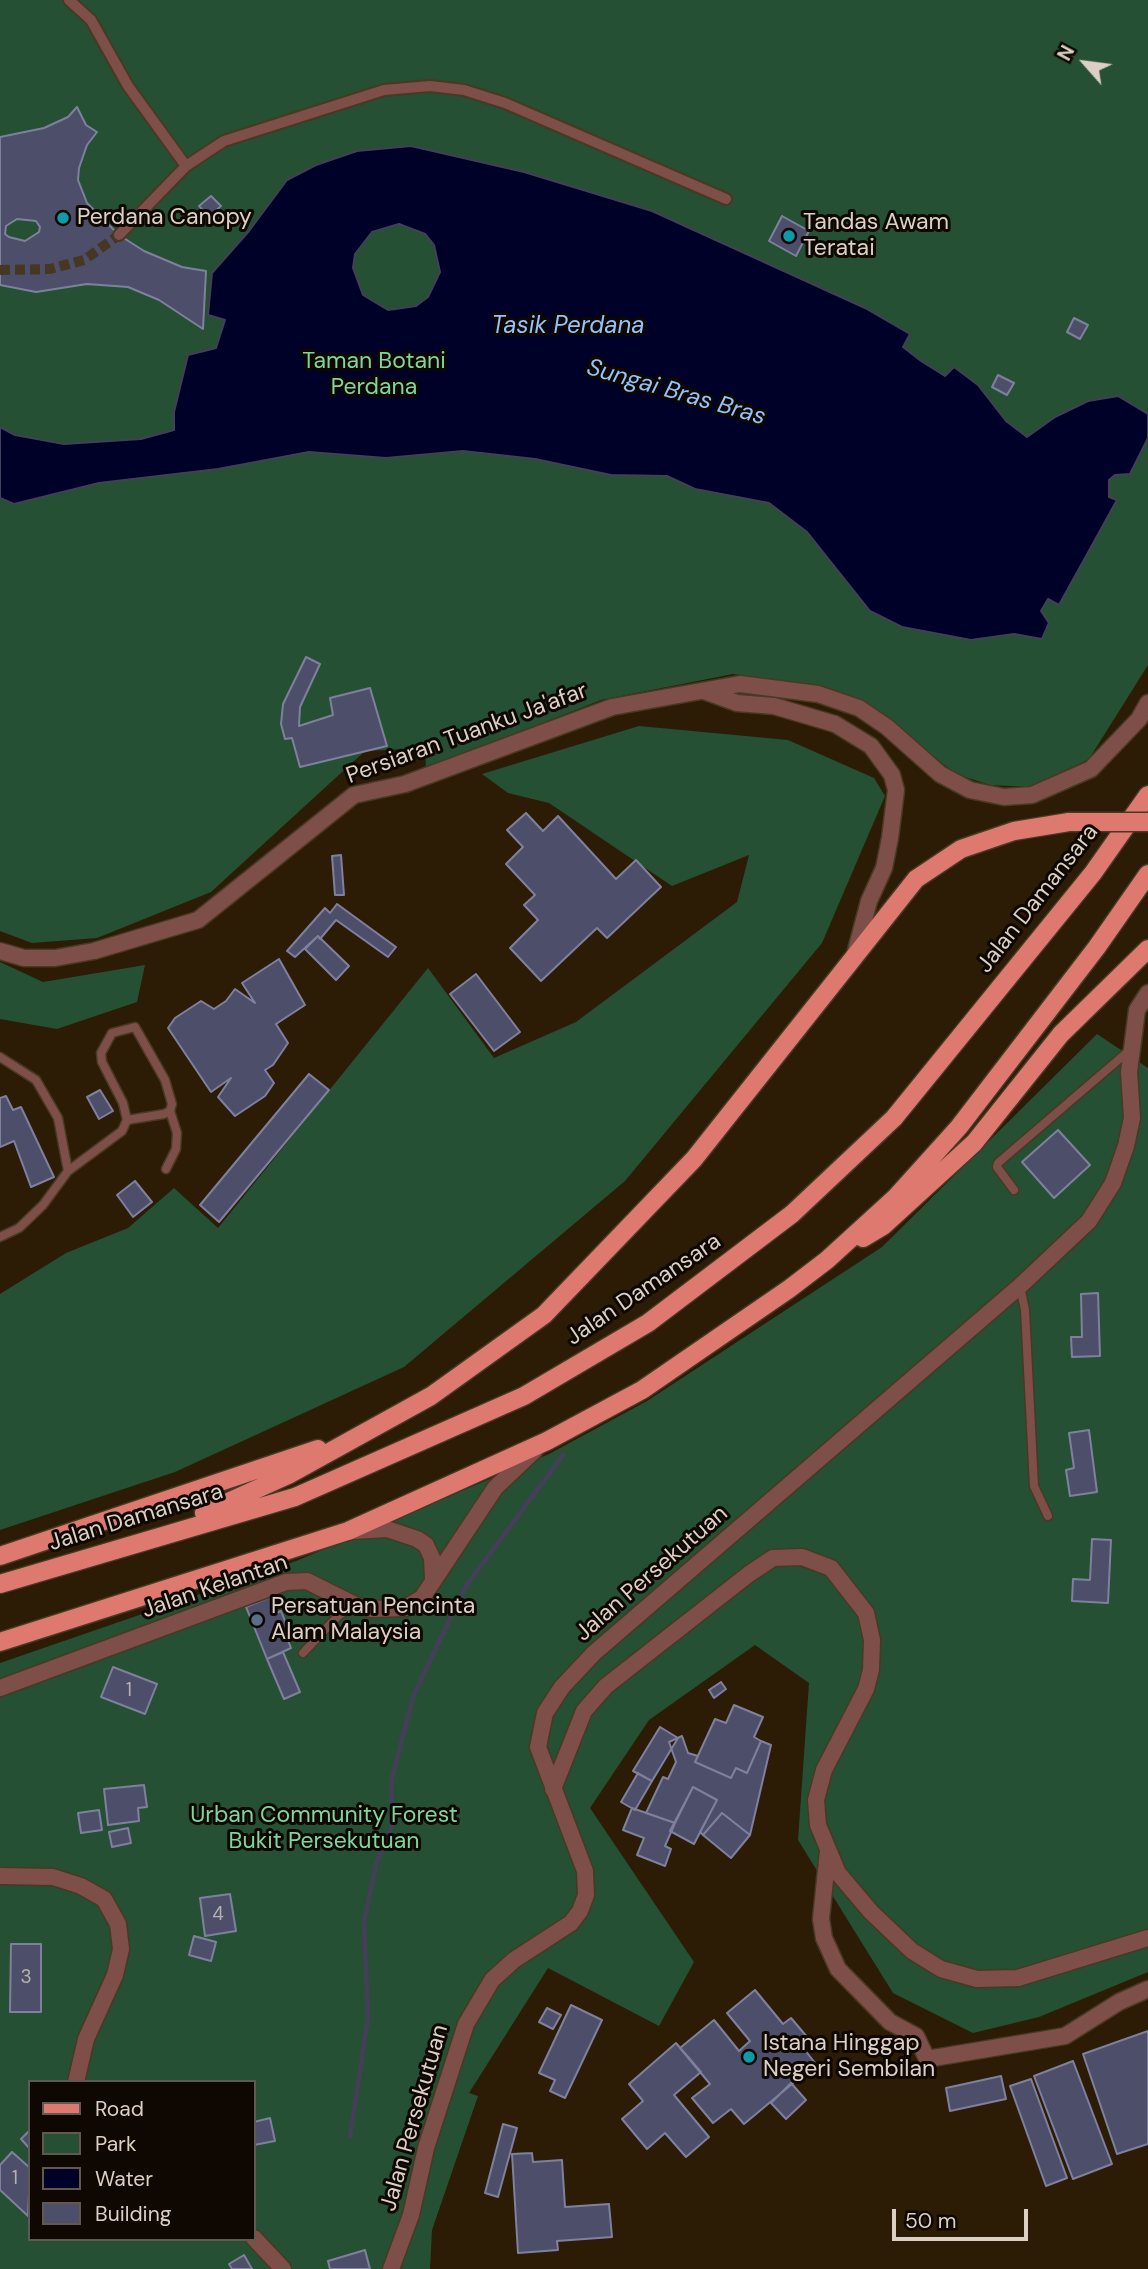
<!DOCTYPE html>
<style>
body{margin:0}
#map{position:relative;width:1148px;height:2269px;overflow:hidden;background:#2c1c05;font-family:"DM Sans",sans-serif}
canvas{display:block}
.legend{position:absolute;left:28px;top:2080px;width:228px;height:161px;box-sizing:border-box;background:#0f0802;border:2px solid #61584f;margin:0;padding:9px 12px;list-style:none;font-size:21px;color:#dbd0c3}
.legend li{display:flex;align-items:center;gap:14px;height:35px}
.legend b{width:35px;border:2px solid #61584f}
.north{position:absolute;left:1050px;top:28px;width:70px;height:70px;-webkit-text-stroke:5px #0f0802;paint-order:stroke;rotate:298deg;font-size:19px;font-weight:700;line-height:28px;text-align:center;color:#dbd0c3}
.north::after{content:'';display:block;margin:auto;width:24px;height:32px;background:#dbd0c3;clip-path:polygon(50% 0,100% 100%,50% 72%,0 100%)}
.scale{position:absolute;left:892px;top:2209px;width:136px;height:32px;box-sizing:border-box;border:4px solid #dbd0c3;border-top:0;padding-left:9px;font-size:21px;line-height:24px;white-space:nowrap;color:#dbd0c3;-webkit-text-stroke:5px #0f0802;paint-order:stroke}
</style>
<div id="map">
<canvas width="1148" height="2269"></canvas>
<ul class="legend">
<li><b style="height:9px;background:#de7970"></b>Road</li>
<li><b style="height:19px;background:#255033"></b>Park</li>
<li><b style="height:19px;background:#000128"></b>Water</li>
<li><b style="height:19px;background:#4d4f6a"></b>Building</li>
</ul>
<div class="north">N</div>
<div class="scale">50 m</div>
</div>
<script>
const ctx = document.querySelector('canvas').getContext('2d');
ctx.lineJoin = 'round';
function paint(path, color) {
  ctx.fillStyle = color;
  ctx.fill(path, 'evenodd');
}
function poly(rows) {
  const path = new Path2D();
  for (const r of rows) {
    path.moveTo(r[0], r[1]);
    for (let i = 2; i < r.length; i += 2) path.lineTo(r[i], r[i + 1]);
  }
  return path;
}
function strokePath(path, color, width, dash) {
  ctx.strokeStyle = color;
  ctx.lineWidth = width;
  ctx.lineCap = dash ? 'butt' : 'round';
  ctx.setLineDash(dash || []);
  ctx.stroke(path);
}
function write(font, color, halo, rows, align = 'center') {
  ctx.font = font + ' "DM Sans",sans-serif';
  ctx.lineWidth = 6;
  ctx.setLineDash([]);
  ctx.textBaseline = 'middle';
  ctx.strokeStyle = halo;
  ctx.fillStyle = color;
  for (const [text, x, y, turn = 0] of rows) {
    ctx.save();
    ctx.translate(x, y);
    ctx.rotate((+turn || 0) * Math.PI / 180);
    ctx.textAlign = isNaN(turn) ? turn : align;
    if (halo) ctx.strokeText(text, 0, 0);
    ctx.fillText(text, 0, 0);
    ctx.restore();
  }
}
paint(poly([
 [0,0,1148,0,1148,665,1089,759,1032,787,990,785,956,774,866,705,816,686,733,674,601,700,426,769,425,748,365,751,211,892,97,938,32,943,0,931],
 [639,726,788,740,874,778,885,796,822,943,625,1181,404,1367,175,1472,0,1530,0,1294,66,1253,128,1228,174,1188,218,1228,428,968,494,1058,576,1022,737,902,749,855,672,886,549,803,508,793,482,774],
 [0,962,43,982,145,965,137,1002,57,1029,0,1019],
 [1097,1034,1148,1068,1148,1972,1039,2017,973,2033,893,1993,798,1840,809,1683,755,1645,649,1720,590,1808,694,1962,659,2026,548,1968,469,2093,478,2096,432,2230,430,2269,0,2269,0,1663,296,1561,549,1454,647,1401,882,1247],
 [30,2082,254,2082,254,2239,30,2239]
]), '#255033');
const water = poly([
 [411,146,524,172,652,211,865,308,910,334,903,347,921,361,945,376,954,367,978,385,1006,421,1027,437,1055,417,1088,401,1118,396,1148,414,1148,438,1130,474,1115,475,1109,480,1109,497,1117,500,1059,605,1048,599,1041,611,1049,623,1042,639,1014,634,971,640,902,627,870,611,807,532,769,503,695,489,667,476,611,475,535,459,463,451,386,458,309,452,218,469,99,483,14,504,0,498,0,427,15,435,64,444,141,439,174,430,174,412,188,355,216,348,225,320,208,315,212,273,249,231,287,180,316,165,357,151,411,146],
 [399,224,425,234,434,245,440,272,428,297,416,306,388,310,363,295,353,268,355,254,372,232,399,224]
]);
paint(water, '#000128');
strokePath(water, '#423f56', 2);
strokePath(poly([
 [350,2137,368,2017,364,1922,377,1862,392,1826,391,1782,414,1694,466,1586,563,1455]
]), '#423f56', 5);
const building = poly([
 [77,107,86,125,97,132,87,145,79,168,78,180,87,203,119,235,144,251,182,267,206,271,203,329,159,300,128,287,87,284,36,292,0,285,0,137,44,128,68,117,77,107],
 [17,219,36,221,40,227,39,232,25,241,9,237,5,234,6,226,17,219],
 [211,196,221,206,209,217,199,206,211,196],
 [782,216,809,231,796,256,769,241,782,216],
 [1074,318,1088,325,1080,339,1067,332,1074,318],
 [998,375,1014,383,1007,395,992,387,998,375],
 [306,657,320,664,300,707,299,726,333,715,330,698,370,688,387,746,300,767,292,738,285,739,281,724,283,704,306,657],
 [526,813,543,831,558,816,616,879,636,860,661,887,607,938,597,928,541,981,510,948,538,920,524,905,535,895,506,864,523,847,507,830,526,813],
 [341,855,344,895,335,895,332,856,341,855],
 [337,904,396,947,388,957,336,920,320,939,318,936,295,957,287,951,325,908,330,913,337,904],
 [318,936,349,966,336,980,305,949,318,936],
 [279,959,305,1005,276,1024,288,1043,273,1065,265,1070,274,1083,265,1096,235,1116,218,1097,231,1078,211,1092,168,1028,175,1018,201,1001,214,1009,226,1001,235,989,255,1003,242,983,279,959],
 [476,974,520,1032,494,1051,450,994,476,974],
 [309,1074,329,1090,219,1222,200,1205,309,1074],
 [100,1090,113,1111,99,1119,87,1097,100,1090],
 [6,1096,13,1110,21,1107,54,1177,31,1187,14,1141,0,1147,0,1098,6,1096],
 [1058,1130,1090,1165,1054,1198,1022,1162,1058,1130],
 [135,1181,152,1202,133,1217,117,1195,135,1181],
 [1098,1293,1100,1356,1072,1357,1071,1337,1082,1337,1081,1294,1098,1293],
 [1089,1430,1097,1492,1070,1496,1066,1470,1074,1468,1069,1433,1089,1430],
 [1092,1539,1111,1540,1108,1603,1072,1601,1073,1579,1090,1580,1092,1539],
 [270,1597,276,1613,281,1611,289,1631,285,1633,291,1648,267,1659,246,1607,270,1597],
 [283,1652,300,1692,284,1699,267,1659,283,1652],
 [113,1667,157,1684,145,1714,101,1697,113,1667],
 [721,1682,726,1689,714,1698,709,1690,721,1682],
 [734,1705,763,1717,754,1737,761,1741,747,1773,736,1768,731,1778,695,1762,715,1719,726,1723,734,1705],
 [660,1727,678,1738,652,1781,633,1771,660,1727],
 [682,1736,688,1753,698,1756,695,1762,731,1778,736,1768,747,1773,761,1741,771,1745,750,1835,722,1813,703,1835,700,1832,717,1800,693,1787,675,1823,646,1813,663,1777,668,1779,676,1762,669,1742,682,1736],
 [638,1773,652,1781,635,1810,621,1802,638,1773],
 [144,1785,147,1807,138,1808,139,1821,108,1825,104,1789,144,1785],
 [693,1787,717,1800,694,1844,670,1831,693,1787],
 [632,1808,675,1823,665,1846,671,1849,665,1866,637,1855,644,1838,623,1830,632,1808],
 [99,1810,102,1830,81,1833,78,1813,99,1810],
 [722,1813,750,1835,731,1858,703,1835,722,1813],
 [128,1828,131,1843,112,1847,109,1832,128,1828],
 [230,1894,236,1931,205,1936,200,1898,230,1894],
 [194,1936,216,1942,211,1961,189,1955,194,1936],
 [11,1944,41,1944,41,2012,10,2012,11,1944],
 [755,1990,783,2024,791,2018,808,2038,800,2044,816,2064,744,2124,731,2109,713,2123,692,2098,710,2084,680,2048,714,2020,739,2051,750,2041,727,2013,755,1990],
 [571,2005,602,2020,565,2098,550,2091,555,2080,539,2073,571,2005],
 [547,2008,561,2015,553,2029,539,2022,547,2008],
 [1148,2031,1148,2144,1117,2154,1083,2054,1148,2031],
 [676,2043,701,2072,674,2095,709,2137,686,2157,665,2133,647,2149,622,2119,643,2101,629,2084,676,2043],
 [1073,2061,1112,2164,1073,2179,1034,2076,1073,2061],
 [1001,2076,1006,2099,950,2111,946,2088,1001,2076],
 [1031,2079,1067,2178,1046,2186,1010,2086,1031,2079],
 [791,2083,806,2100,786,2119,771,2103,791,2083],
 [270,2118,275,2141,254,2145,254,2122,270,2118],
 [503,2124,517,2128,498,2197,485,2193,503,2124],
 [30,2130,30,2149,21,2139,30,2130],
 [12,2152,30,2168,28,2216,0,2190,0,2165,12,2152],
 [532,2153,533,2162,562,2160,565,2207,609,2204,612,2237,557,2241,558,2250,518,2253,512,2154,532,2153],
 [365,2250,370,2269,330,2269,328,2261,365,2250],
 [244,2255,252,2269,232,2269,229,2264,244,2255]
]);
paint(building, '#4d4f6a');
strokePath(building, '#7e809e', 2);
strokePath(poly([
 [0,270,50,269,84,260,119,235]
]), '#463722', 10, [10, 5]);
const service = poly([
 [0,1057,36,1080,58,1118,68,1171,43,1205,19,1228,0,1237],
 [166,1169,176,1149,177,1133,170,1111],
 [68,1171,122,1131,127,1120,123,1103,102,1062,101,1053,112,1033,135,1027,165,1080,172,1104,170,1111,164,1114,127,1120],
 [1014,1190,997,1167,998,1163,1131,1049],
 [1020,1286,1025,1310,1034,1486,1048,1516],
 [303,1653,338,1616,355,1605]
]);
const pedestrian = poly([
 [69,0,91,20,128,86,186,166],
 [119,235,186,166,224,141,384,90,430,86,464,90,505,103,726,199]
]);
const minor = poly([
 [704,691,737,703,774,706,835,724,871,746,892,775,896,790,890,838,884,868,869,901,855,954],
 [0,951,24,958,55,958,94,951,198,920,354,795,405,784,612,707,740,684,818,694,859,708,887,727,940,774,970,790,1004,797,1032,795,1091,769,1139,719,1148,703],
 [352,1531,387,1529,417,1539,426,1545,432,1558,433,1579],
 [0,1688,286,1582,307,1581,355,1605,371,1609,405,1608,422,1598,495,1488,535,1450],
 [553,1789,584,1711,606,1686,749,1574,773,1558,802,1557,831,1568,866,1613,872,1640,871,1670,866,1689,824,1770,816,1800,818,1825,838,1873,871,1912,912,1951,941,1969,977,1979,1018,1978,1148,1938],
 [828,1851,821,1919,824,1938,838,1969,890,2022,916,2036,927,2059,1065,2036,1119,2002,1148,1989],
 [0,1876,53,1877,81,1886,104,1899,118,1924,121,1949,115,1975,86,2039,76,2082],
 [254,2238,283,2269],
 [391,2269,411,2215,426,2148,466,2024,492,1980,514,1960,571,1923,580,1911,586,1895,585,1871,538,1747,545,1713,562,1687,594,1653,1020,1286,1089,1221,1113,1183,1126,1146,1132,1118,1129,1072,1137,1010,1148,993]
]);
const primary = poly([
 [863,1238,883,1226,974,1143,1061,1034,1148,949],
 [204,1513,288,1475,431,1396,544,1315,694,1159,916,879,961,849,1014,831,1069,822],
 [0,1556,318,1449],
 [0,1584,295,1497,524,1396,648,1323,792,1214,894,1118,1093,873,1148,795],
 [0,1642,348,1531,547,1441,642,1390,789,1289,827,1260,895,1198,959,1127,1097,947,1148,874]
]);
strokePath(service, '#483923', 11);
strokePath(pedestrian, '#483923', 14);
strokePath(minor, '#483923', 19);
strokePath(primary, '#483923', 21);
strokePath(service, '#7e4e49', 8);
strokePath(pedestrian, '#7e4e49', 10);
strokePath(minor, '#7e4e49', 16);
strokePath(primary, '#de7970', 18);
const primaryBridge = poly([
 [1069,822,1148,822]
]);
strokePath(primaryBridge, '#483923', 21, []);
strokePath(primaryBridge, '#de7970', 18);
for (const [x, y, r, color] of [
 [63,218,7,"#0f9aa8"],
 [789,236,7,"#0f9aa8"],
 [257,1620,7,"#5c6f8a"],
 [749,2057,7,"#0f9aa8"]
]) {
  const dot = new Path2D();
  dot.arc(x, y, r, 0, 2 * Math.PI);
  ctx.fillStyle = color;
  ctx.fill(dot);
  strokePath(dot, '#0f0802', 2.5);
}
write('19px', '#b8b0ad', null, [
 ["1",129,1691],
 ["4",218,1915],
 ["3",26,1978],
 ["1",15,2179]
]);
write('23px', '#dbd0c3', '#0f0802', [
 ["Perdana Canopy",77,218],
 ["Tandas Awam",803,223],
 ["Teratai",803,249],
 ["Persatuan Pencinta",271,1607],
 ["Alam Malaysia",271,1633],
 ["Istana Hinggap",763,2044],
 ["Negeri Sembilan",763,2070]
], 'left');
write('23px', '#80d59a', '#0f0802', [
 ["Taman Botani",374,362],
 ["Perdana",374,388],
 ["Urban Community Forest",324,1816],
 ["Bukit Persekutuan",324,1842]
]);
write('23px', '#dbd0c3', '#0f0802', [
 ["Persiaran Tuanku Ja'afar",467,734,-20],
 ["Jalan Damansara",1038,899,-52],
 ["Jalan Damansara",644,1290,-34],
 ["Jalan Damansara",136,1518,-17],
 ["Jalan Persekutuan",652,1574,-41],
 ["Jalan Kelantan",215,1587,-19],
 ["Jalan Persekutuan",415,2118,-74]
]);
write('italic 24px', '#94c2fb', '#0f0802', [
 ["Tasik Perdana",568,327],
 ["Sungai Bras Bras",676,393,16]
]);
</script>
